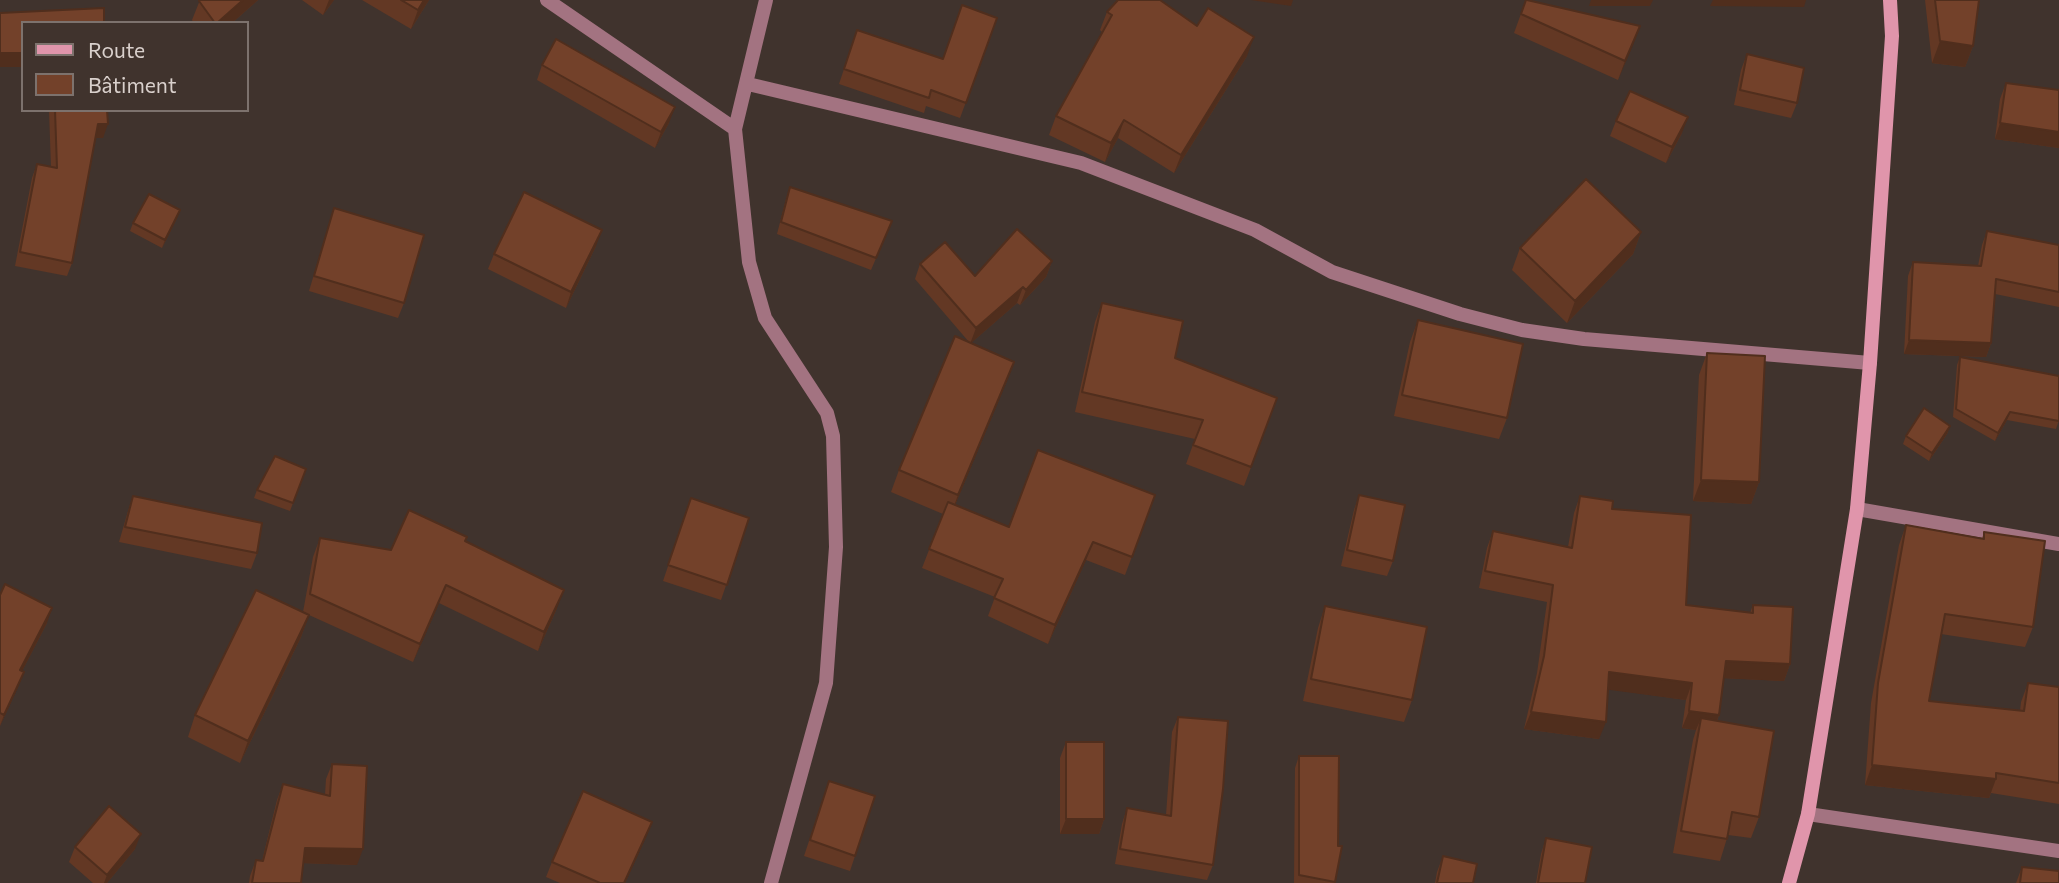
<!DOCTYPE html>
<meta charset="utf-8">
<style>
body{margin:0}
#map{position:relative;width:2059px;height:883px;overflow:hidden;background:#40332d;font-family:Commissioner,sans-serif}
canvas{display:block}
.legend{position:absolute;left:21px;top:21px;width:228px;height:91px;box-sizing:border-box;background:#40332d;border:2px solid #7d726d;margin:0;padding:9px 12px;list-style:none;font-size:21px;color:#d9d0cc}
.legend li{display:flex;align-items:center;gap:14px;height:35px}
.legend b{width:35px;border:2px solid #7d726d}
</style>
<div id="map">
<canvas width="2059" height="883"></canvas>
<ul class="legend">
<li><b style="height:9px;background:#e095ab"></b>Route</li>
<li><b style="height:19px;background:#73412a"></b>Bâtiment</li>
</ul>
</div>
<script>
const ctx = document.querySelector('canvas').getContext('2d');
ctx.lineJoin = 'round';
function poly(rows) {
  const path = new Path2D();
  for (const r of rows) {
    path.moveTo(r[0], r[1]);
    for (let i = 2; i < r.length; i += 2) path.lineTo(r[i], r[i + 1]);
  }
  return path;
}
function strokePath(path, color, width, dash) {
  ctx.strokeStyle = color;
  ctx.lineWidth = width;
  ctx.lineCap = dash ? 'butt' : 'round';
  ctx.setLineDash(dash || []);
  ctx.stroke(path);
}
function paint(path, color) {
  ctx.fillStyle = color;
  ctx.fill(path, 'evenodd');
}
strokePath(poly([
 [547,0,735,129],
 [766,0,735,129,749,262,765,318,827,413,833,436,836,547,826,683,771,883],
 [748,84,1081,163,1255,230,1332,272,1460,314,1522,330,1584,339,1870,363],
 [1857,509,2059,544],
 [1808,814,2059,851]
]), '#a37381', 14);
strokePath(poly([
 [1789,883,1808,814,1857,509,1870,363,1892,36,1890,0]
]), '#e095ab', 14);
paint(poly([
 [200,0,258,0,232,23,194,23,192,20],
 [302,0,334,0,323,15],
 [362,0,429,0,411,29],
 [1526,0,1640,26,1618,80,1514,33],
 [1925,0,1979,0,1973,46,1965,67,1932,63],
 [1107,12,1197,26,1247,56,1174,173,1118,138,1105,162,1049,135,1056,116,1102,32,1100,30],
 [997,18,960,118,926,106,924,113,839,84,857,30,943,59],
 [1747,54,1797,103,1791,118,1734,105,1741,70],
 [542,65,669,123,655,148,537,80],
 [2006,83,2059,90,2059,148,1995,139,2000,99],
 [49,110,107,110,103,138,95,138,72,263,67,276,15,266,32,178,37,164,51,167],
 [1616,121,1682,133,1666,163,1610,136],
 [790,187,892,221,871,270,777,234,786,199],
 [334,208,404,303,398,318,309,291],
 [180,210,177,218,162,248,130,231,133,223],
 [1987,231,2059,245,2059,307,1995,294,1991,343,1986,357,1904,354,1908,276,1913,262,1978,266,1982,245],
 [1641,232,1633,254,1567,323,1512,270,1520,248],
 [596,246,566,308,488,269,494,254],
 [1052,261,1046,277,1020,305,1017,303,971,343,1014,362,1006,383,955,505,1009,527,1155,495,1125,575,1086,560,1048,644,988,616,995,597,922,568,943,514,891,492,899,470,969,342,915,279,920,264,975,276],
 [1102,303,1175,358,1277,398,1244,486,1186,464,1195,439,1075,412,1095,322],
 [1418,320,1507,418,1499,439,1394,416,1410,342],
 [1707,353,1759,482,1751,504,1693,501,1699,375],
 [1960,357,2059,420,2056,429,2007,420,1995,441,1953,417,1957,365],
 [1950,426,1947,434,1929,461,1903,444,1906,436],
 [306,469,290,511,254,498,257,490],
 [1359,495,1393,561,1387,576,1341,566,1354,510],
 [133,496,257,553,251,569,119,542,128,511],
 [1580,496,1612,509,1686,605,1750,613,1753,605,1790,664,1784,681,1724,678,1719,715,1717,721,1759,817,1751,838,1728,835,1720,861,1673,853,1693,740,1696,730,1682,728,1686,700,1608,689,1599,739,1524,729,1537,673,1547,602,1479,588,1487,548,1493,531,1568,547,1574,513],
 [691,498,749,518,721,600,663,581],
 [1906,525,1982,539,1984,532,2033,627,2025,647,1941,634,1929,701,2020,711,2021,702,2028,683,2059,687,2059,804,1991,793,1989,798,1865,785,1871,703,1899,545],
 [320,538,391,550,465,542,557,608,538,651,439,603,413,662,309,615,301,637,240,763,188,737,195,715,303,612,313,557],
 [0,595,47,623,22,671,18,687,0,726],
 [1325,606,1412,700,1404,722,1303,701,1318,628],
 [1178,717,1213,865,1207,880,1115,864,1122,824,1127,808,1166,815,1172,732],
 [1066,742,1104,819,1099,834,1060,834,1060,758],
 [1299,756,1338,846,1342,846,1335,883,1294,883,1295,768],
 [332,764,357,865,303,863,301,883,249,883,250,876,256,860,262,861,277,800,283,784,325,795,326,779],
 [829,781,855,856,850,871,804,856],
 [646,837,625,883,560,883,546,877,552,862],
 [1546,838,1585,883,1536,883,1541,854],
 [75,847,135,849,107,883,93,883,69,862],
 [1443,856,1473,883,1435,883,1437,872],
 [2022,867,2059,883,2016,883]
]), '#633824');
paint(poly([
 [243,0,258,0,232,23,217,23],
 [329,0,334,0,323,15],
 [424,0,429,0,411,29,418,10],
 [1251,0,1293,0,1291,6],
 [1591,0,1653,0,1650,6,1589,6],
 [1713,0,1806,0,1804,7,1710,6],
 [1640,26,1633,45,1618,80,1625,61],
 [1254,37,1247,56,1174,173,1181,155],
 [1940,41,1973,46,1965,67,1932,63],
 [0,53,23,53,23,67,0,67],
 [675,107,669,123,655,148,661,132],
 [1688,117,1682,133,1666,163,1672,147],
 [1124,120,1118,138,1105,162,1111,143],
 [2000,123,2059,132,2059,148,1995,139],
 [98,124,108,124,103,138,93,138],
 [180,210,177,218,162,248,165,240],
 [602,230,596,246,566,308,571,292],
 [1641,232,1633,254,1567,323,1575,301],
 [1052,261,1046,277,1020,305,1026,290],
 [1023,287,1017,303,970,344,976,328],
 [1909,340,1991,343,1986,357,1904,354],
 [1014,362,1006,383,950,517,958,495],
 [2010,412,2007,420,1995,441,1998,433],
 [1950,426,1947,434,1929,461,1932,453],
 [1701,480,1759,482,1751,504,1693,501],
 [1093,542,1086,560,1048,644,1055,625],
 [446,585,439,603,413,662,420,644],
 [564,590,557,608,538,651,544,632],
 [52,608,47,623,15,685,20,670],
 [309,615,301,637,240,763,248,741],
 [1726,661,1790,664,1784,681,1720,678],
 [24,672,18,687,0,726,4,715],
 [1609,672,1692,683,1686,700,1603,689],
 [1689,711,1719,715,1713,732,1701,718,1696,730,1682,728],
 [1531,712,1606,722,1599,739,1524,729],
 [1872,765,1996,779,1989,798,1865,785],
 [1066,819,1104,819,1099,834,1060,834],
 [652,822,646,837,625,883,624,883],
 [141,834,135,849,107,883,104,883,107,875],
 [305,848,363,849,357,865,300,863]
]), '#502e1d');
const building = poly([
 [200,0,243,0,217,23,215,23,199,1,200,0],
 [401,0,424,0,418,10,401,0],
 [1118,0,1160,0,1197,26,1208,8,1254,37,1181,155,1124,120,1111,143,1056,116,1112,15,1107,12,1118,0],
 [1526,0,1527,0,1640,26,1625,61,1521,14,1526,0],
 [1935,0,1979,0,1973,46,1940,41,1935,0],
 [962,5,997,18,966,103,931,90,929,98,844,69,857,30,943,59,962,5],
 [104,8,104,23,23,23,23,53,0,53,0,13,104,8],
 [556,39,675,107,661,132,542,65,556,39],
 [1747,54,1804,68,1797,103,1740,90,1747,54],
 [2006,83,2059,90,2059,132,2000,123,2006,83],
 [1630,91,1688,117,1672,147,1616,121,1630,91],
 [55,110,107,110,108,124,98,124,72,263,20,252,37,164,57,168,55,110],
 [1586,179,1641,232,1575,301,1520,248,1586,179],
 [790,187,892,221,876,258,781,222,790,187],
 [524,192,602,230,571,292,494,254,524,192],
 [149,194,180,210,165,240,133,223,149,194],
 [334,208,424,235,404,303,314,276,334,208],
 [1017,229,1052,261,1026,290,1023,287,976,328,920,264,945,242,975,276,1017,229],
 [1987,231,2059,245,2059,292,1996,279,1991,343,1909,340,1913,262,1981,266,1987,231],
 [1102,303,1183,321,1175,358,1277,398,1251,467,1193,445,1203,420,1082,392,1102,303],
 [1418,320,1523,344,1507,418,1402,395,1418,320],
 [955,336,1014,362,958,495,899,470,955,336],
 [1707,353,1765,356,1759,482,1701,480,1707,353],
 [1960,357,2059,376,2059,421,2010,412,1998,433,1956,409,1960,357],
 [1924,408,1950,426,1932,453,1906,436,1924,408],
 [1038,450,1155,495,1132,557,1093,542,1055,625,994,598,1003,579,929,549,948,502,1009,527,1038,450],
 [275,456,306,469,293,503,257,490,275,456],
 [1359,495,1405,505,1393,561,1347,550,1359,495],
 [133,496,262,523,257,553,125,527,133,496],
 [1580,496,1613,501,1612,509,1691,515,1686,605,1753,613,1753,605,1793,607,1790,664,1726,661,1719,715,1689,711,1692,683,1609,672,1606,722,1531,712,1544,656,1553,585,1485,571,1493,531,1572,548,1580,496],
 [691,498,749,518,727,585,668,565,691,498],
 [409,510,467,537,465,541,564,590,544,632,446,585,420,644,310,594,320,538,391,550,409,510],
 [1906,525,1984,539,1984,532,2045,541,2033,627,1945,614,1929,701,2024,711,2028,683,2059,687,2059,783,1996,773,1996,779,1872,765,1878,683,1906,525],
 [5,584,52,608,20,670,24,672,4,715,0,713,0,595,5,584],
 [256,590,309,615,248,741,195,715,256,590],
 [1325,606,1427,627,1412,700,1311,679,1325,606],
 [1178,717,1228,721,1223,789,1213,865,1120,849,1127,808,1171,816,1178,717],
 [1701,718,1774,731,1759,817,1732,812,1727,839,1681,831,1701,718],
 [1066,742,1104,742,1104,819,1066,819,1066,742],
 [1299,756,1339,756,1338,846,1342,846,1335,882,1299,875,1299,756],
 [332,764,367,766,363,849,305,848,301,883,252,883,256,860,263,861,283,784,330,796,332,764],
 [829,781,875,796,855,856,810,840,829,781],
 [583,791,652,822,624,883,600,883,552,862,583,791],
 [109,806,141,834,107,875,75,847,109,806],
 [1546,838,1592,847,1585,883,1538,883,1546,838],
 [1443,856,1477,864,1473,883,1437,883,1443,856],
 [2022,867,2059,871,2059,883,2020,883,2022,867]
]);
paint(building, '#73412a');
strokePath(building, '#502e1d', 2);
</script>
